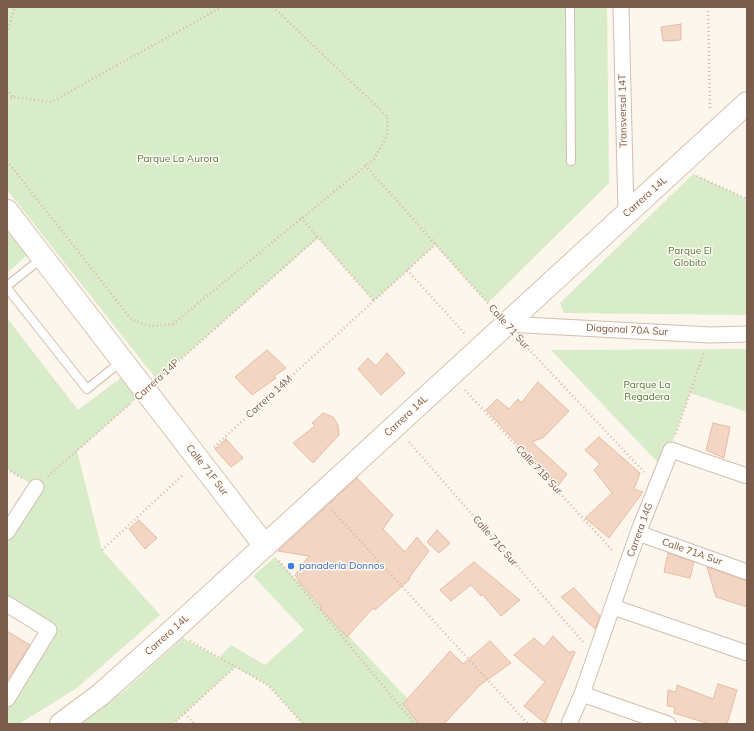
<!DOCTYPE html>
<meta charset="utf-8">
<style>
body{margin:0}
#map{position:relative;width:754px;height:731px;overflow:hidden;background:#fdf6ec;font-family:Mulish,sans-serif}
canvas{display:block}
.frame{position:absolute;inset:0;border:8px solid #7a5c4d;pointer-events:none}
</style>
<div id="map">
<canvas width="754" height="731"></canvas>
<div class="frame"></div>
</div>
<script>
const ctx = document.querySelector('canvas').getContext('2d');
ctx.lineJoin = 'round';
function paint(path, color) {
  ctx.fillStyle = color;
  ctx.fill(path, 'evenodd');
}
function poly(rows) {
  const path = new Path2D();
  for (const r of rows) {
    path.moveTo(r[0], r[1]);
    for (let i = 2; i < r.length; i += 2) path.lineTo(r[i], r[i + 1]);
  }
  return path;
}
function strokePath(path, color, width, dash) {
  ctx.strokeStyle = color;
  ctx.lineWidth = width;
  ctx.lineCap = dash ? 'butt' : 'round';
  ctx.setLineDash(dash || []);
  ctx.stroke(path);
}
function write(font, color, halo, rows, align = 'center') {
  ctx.font = font + ' Mulish,sans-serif';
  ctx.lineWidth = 3;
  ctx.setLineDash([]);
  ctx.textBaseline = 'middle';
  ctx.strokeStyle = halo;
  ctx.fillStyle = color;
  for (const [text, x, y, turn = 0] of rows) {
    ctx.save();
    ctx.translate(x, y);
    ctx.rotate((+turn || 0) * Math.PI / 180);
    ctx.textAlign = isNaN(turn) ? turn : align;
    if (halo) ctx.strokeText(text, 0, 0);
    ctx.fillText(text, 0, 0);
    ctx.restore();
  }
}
paint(poly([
 [7,7,607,7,609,183,488,303,435,245,374,301,318,238,157,380,7,190],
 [693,174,747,199,747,315,564,313,560,303],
 [7,230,27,255,7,273],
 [7,318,78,410,122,377,138,397,77,451,102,550,160,615,77,688,19,724,7,724,7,699,49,630,7,604,7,532,36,487,7,469],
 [747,349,747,412,690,393,663,468,551,350],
 [275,557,431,724,303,724,268,685,235,667,173,724,78,724,124,691,183,638,219,658,231,645,265,665,304,630,253,576]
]), '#d8ecc9');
const building = poly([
 [681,24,681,40,663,41,661,27,681,24],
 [267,350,286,368,274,376,276,378,252,395,235,377,267,350],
 [387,353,405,373,381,395,358,369,368,358,376,366,387,353],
 [538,382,569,411,544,437,532,442,567,474,557,487,486,410,497,399,509,409,518,399,521,403,538,382],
 [323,413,333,417,338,425,339,435,313,463,293,443,315,426,312,423,323,413],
 [713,423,730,427,724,458,706,450,713,423],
 [599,437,640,473,634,489,643,492,609,538,585,518,612,493,594,470,600,464,585,450,599,437],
 [226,439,243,458,231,467,215,449,226,439],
 [357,478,393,515,383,529,405,552,417,537,429,551,409,578,410,579,375,610,373,608,347,637,320,608,322,607,300,583,295,575,309,556,278,551,357,478],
 [139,520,157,538,145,549,129,529,139,520],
 [437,530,450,543,439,553,427,542,437,530],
 [668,553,694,562,690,578,664,572,668,553],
 [474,562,520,600,501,616,482,594,481,596,471,585,451,601,440,590,474,562],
 [707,567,747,581,747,607,716,597,707,567],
 [574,588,600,616,595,629,561,597,574,588],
 [7,631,30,645,7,681,7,631],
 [553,636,570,653,572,651,575,652,545,723,524,706,545,682,514,655,534,638,544,647,553,636],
 [490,641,511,663,480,685,444,724,419,724,403,704,450,651,463,664,490,641],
 [718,684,737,690,727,724,710,724,674,713,675,707,667,706,668,690,676,692,677,685,713,699,718,684]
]);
paint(building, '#f3d5c3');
strokePath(building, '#e6bba3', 1);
const lane = poly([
 [570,7,571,161],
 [7,286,42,258],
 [7,288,87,389,122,361]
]);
const street = poly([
 [621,7,626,214],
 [506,324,710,335,747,334],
 [7,532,36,487],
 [638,533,747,572],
 [7,604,49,630,7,699],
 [613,607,747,653],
 [582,694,668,724],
 [569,724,582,694,638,533,671,450,747,476]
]);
const secondary = poly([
 [7,211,265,546],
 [61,724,100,695,172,631,747,103]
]);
strokePath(lane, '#d1beb0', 10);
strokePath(street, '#d1beb0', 17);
strokePath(secondary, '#d6c0b0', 24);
strokePath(poly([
 [708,7,710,108],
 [7,33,15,7],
 [7,89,13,97],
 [7,100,13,97,51,102,222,7],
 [7,161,132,320,150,326,173,324,374,159,387,136,388,117,273,7],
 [365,165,493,309],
 [697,176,747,199],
 [301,218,374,301],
 [407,270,466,335],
 [523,343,644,472],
 [161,377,318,237],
 [465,390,613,551],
 [676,434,704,352],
 [409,442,583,642],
 [214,447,436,244],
 [7,469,22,478],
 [48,476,130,404],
 [332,510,528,724],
 [102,550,184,474],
 [279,561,415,724],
 [190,641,268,685,303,724],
 [185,713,194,724],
 [173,724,235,667]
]), '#d9b8a5', 2.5, [1, 3]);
strokePath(lane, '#fff', 8);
strokePath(street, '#fff', 15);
strokePath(secondary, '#fff', 22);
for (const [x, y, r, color] of [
 [291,566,4,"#3f7fe0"]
]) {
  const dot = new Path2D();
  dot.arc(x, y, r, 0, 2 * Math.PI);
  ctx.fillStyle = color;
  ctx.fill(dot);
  strokePath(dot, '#fffaf3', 1.5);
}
write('10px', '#7a5c4d', '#fffaf3', [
 ["Transversal 14T",623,111,-91],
 ["Carrera 14L",645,197,-42],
 ["Calle 71 Sur",509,327,48],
 ["Diagonal 70A Sur",627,330,3],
 ["Carrera 14P",157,380,-42],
 ["Carrera 14M",269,397,-42],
 ["Carrera 14L",406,416,-43],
 ["Calle 71F Sur",207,470,52],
 ["Calle 71B Sur",539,470,47],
 ["Carrera 14G",640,530,-70],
 ["Calle 71C Sur",495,541,49],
 ["Calle 71A Sur",692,552,19],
 ["Carrera 14L",167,635,-42]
]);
write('10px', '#537a41', '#fffaf3', [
 ["Parque La Aurora",178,159],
 ["Parque El",690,251],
 ["Globito",690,263],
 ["Parque La",647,385],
 ["Regadera",647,397]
]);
write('10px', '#366cbe', '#fffaf3', [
 ["panadería Donnos",299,566]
], 'left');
</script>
